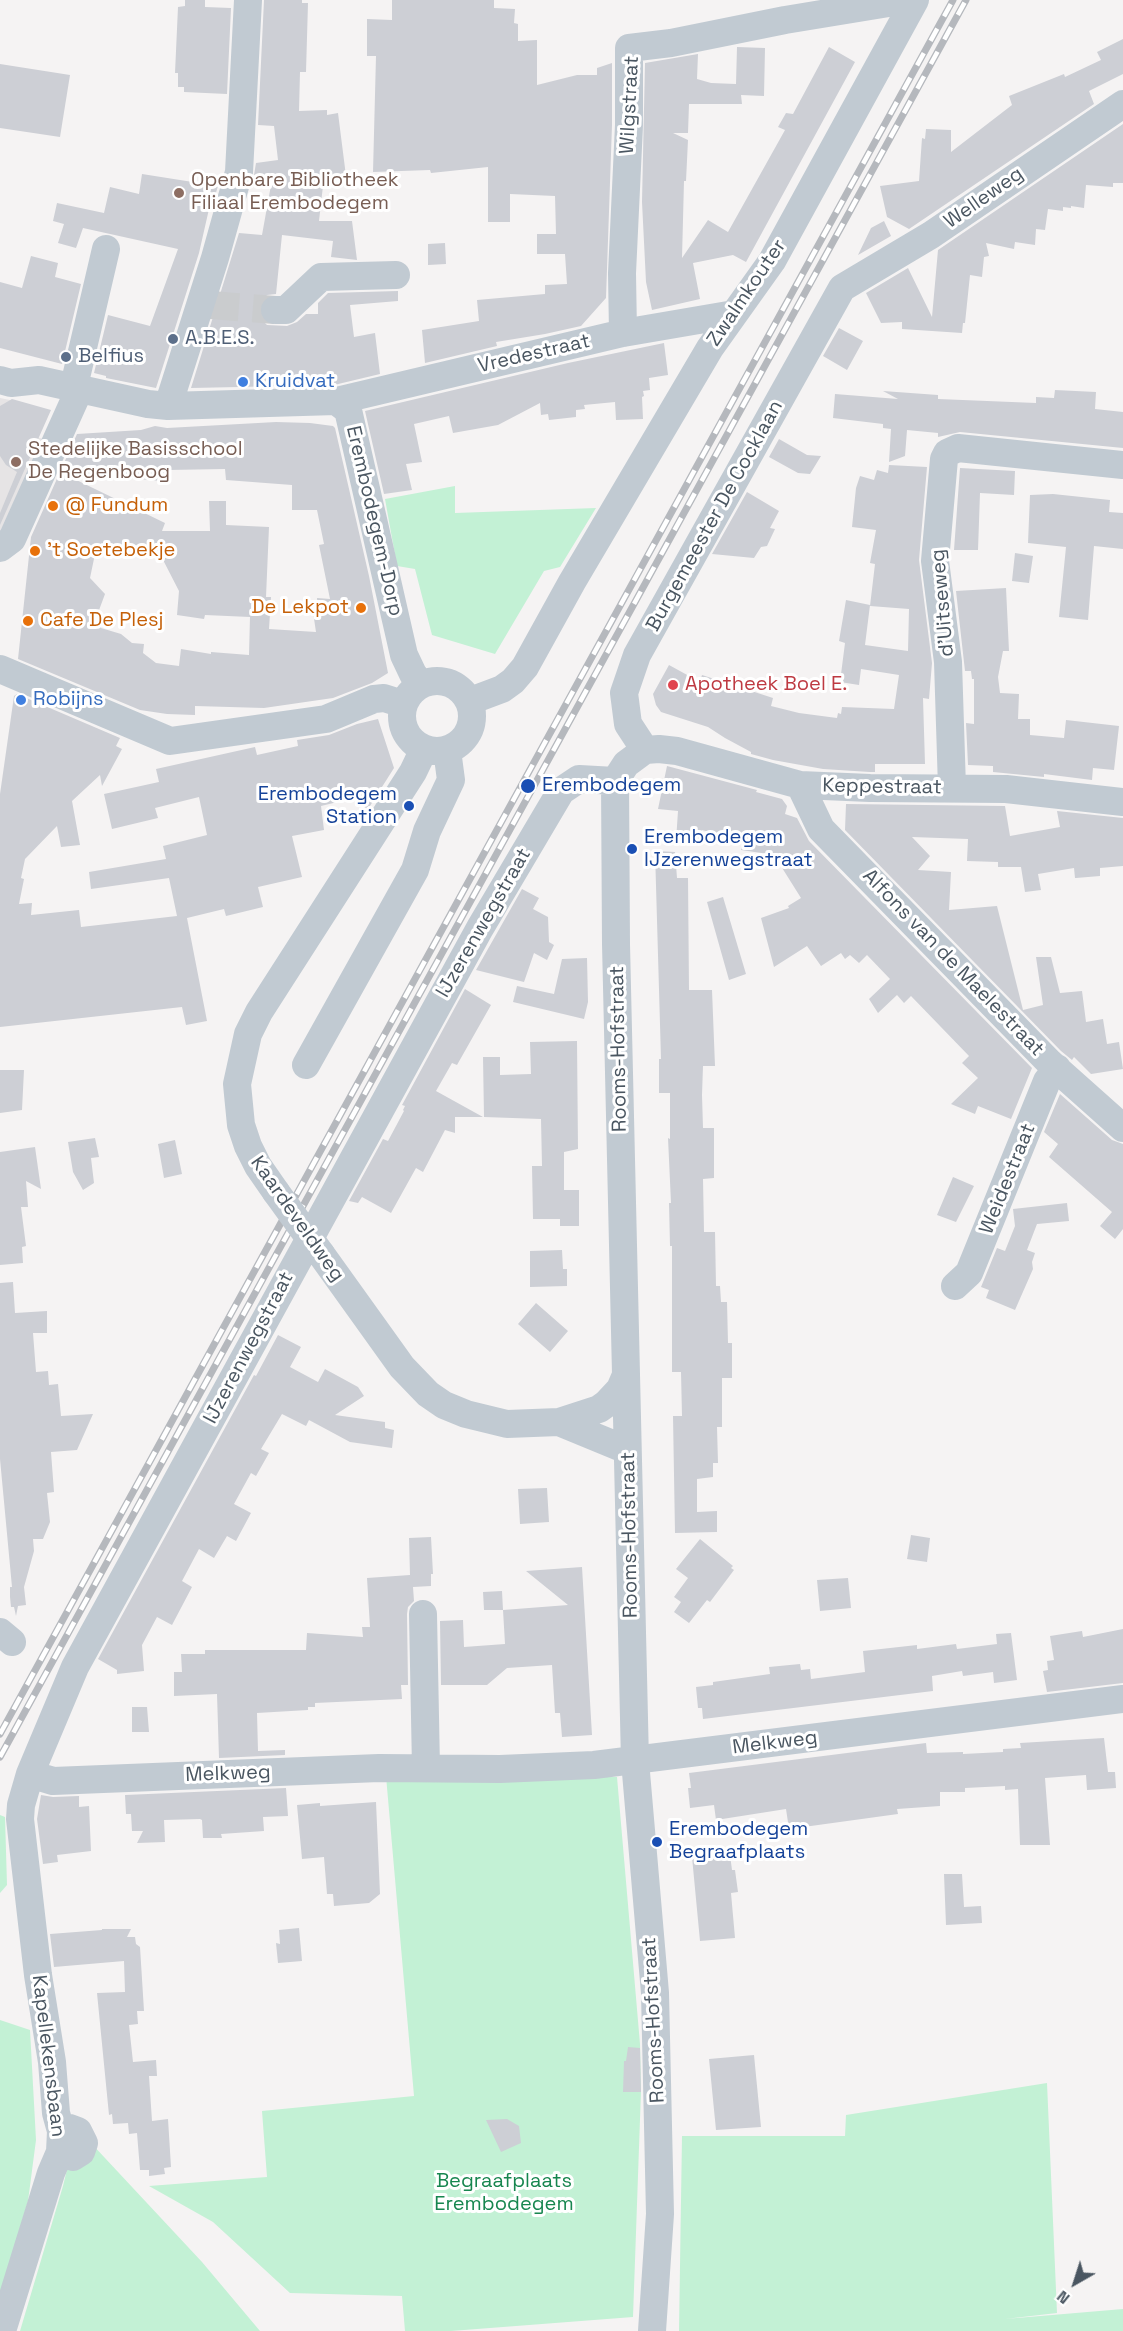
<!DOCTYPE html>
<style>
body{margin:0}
#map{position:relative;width:1123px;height:2331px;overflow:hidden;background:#f5f3f3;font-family:"Space Grotesk",sans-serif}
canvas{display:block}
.north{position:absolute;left:1045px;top:2253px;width:60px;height:60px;-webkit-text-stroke:4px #fff;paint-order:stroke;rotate:219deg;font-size:16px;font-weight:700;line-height:24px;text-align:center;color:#4a5661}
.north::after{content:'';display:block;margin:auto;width:21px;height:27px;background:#4a5661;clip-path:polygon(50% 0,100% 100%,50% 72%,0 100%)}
</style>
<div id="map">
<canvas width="1123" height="2331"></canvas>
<div class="north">N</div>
</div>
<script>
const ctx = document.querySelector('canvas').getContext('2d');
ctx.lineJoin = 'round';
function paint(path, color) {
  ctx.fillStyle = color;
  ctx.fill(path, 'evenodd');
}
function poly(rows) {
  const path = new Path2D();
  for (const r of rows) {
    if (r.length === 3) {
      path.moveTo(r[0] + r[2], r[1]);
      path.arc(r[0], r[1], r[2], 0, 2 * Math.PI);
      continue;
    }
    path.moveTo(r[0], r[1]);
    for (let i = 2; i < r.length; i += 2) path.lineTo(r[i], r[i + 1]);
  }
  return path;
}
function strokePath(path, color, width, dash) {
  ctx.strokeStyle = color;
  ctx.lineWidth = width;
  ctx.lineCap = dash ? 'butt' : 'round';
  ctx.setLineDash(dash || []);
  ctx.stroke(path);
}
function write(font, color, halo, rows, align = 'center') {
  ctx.font = font + ' "Space Grotesk",sans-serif';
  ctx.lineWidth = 6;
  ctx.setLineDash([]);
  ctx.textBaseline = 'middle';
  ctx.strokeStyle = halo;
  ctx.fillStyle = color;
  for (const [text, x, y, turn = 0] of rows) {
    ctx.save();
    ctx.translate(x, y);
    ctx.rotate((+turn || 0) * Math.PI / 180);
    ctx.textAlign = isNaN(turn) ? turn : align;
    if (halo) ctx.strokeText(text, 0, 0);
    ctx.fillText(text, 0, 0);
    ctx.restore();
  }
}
paint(poly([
 [0,398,10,400,30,435,43,439,0,532]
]), '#e6e4e5');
paint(poly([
 [455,486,455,513,596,508,560,567,544,571,495,654,432,635,415,569,397,566,385,499],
 [386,1776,617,1777,640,2044,641,2091,633,2317,451,2331,405,2331,402,2296,290,2293,213,2222,149,2186,267,2177,262,2111,414,2096],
 [0,1815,5,1817,7,1885,0,1893],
 [0,2020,30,2030,36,2140,28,2201,0,2295],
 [1047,2083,1057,2313,1005,2319,1123,2309,1123,2331,679,2331,682,2136,845,2136,846,2115],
 [77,2128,202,2262,260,2331,20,2331,63,2186]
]), '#c3f1d5');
paint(poly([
 [185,0,205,0,205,7,231,8,227,94,184,92,184,87,178,87,178,73,175,73,178,7,185,6],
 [264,0,302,0,302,3,308,3,306,72,300,72,299,111,327,110,327,115,338,113,346,176,324,177,319,221,352,221,357,260,331,257,333,241,282,235,276,294,267,295,261,301,259,309,260,318,267,325,287,326,297,322,306,314,318,314,318,303,328,293,398,291,398,301,350,305,354,337,375,333,380,374,334,385,191,388,239,233,262,235,271,185,252,187,256,163,278,160,274,126,258,125],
 [392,0,494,0,494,8,515,9,514,23,518,24,518,41,537,40,537,85,577,75,597,75,597,68,612,63,612,125,606,298,581,326,545,334,496,342,497,346,425,363,422,330,479,321,477,300,545,294,545,285,567,284,565,254,537,254,537,234,556,234,555,196,510,194,510,222,488,222,488,167,431,173,430,170,373,172,376,56,367,56,367,19,392,20],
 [1123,39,1123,74,1089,91,1094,104,909,229,887,217,880,186,919,181,922,138,925,139,926,129,951,130,951,152,1012,105,1009,96,1064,74,1065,77,1101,60,1097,52],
 [737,47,765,48,764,96,741,95,742,104,689,104,688,133,673,133,688,140,686,181,684,181,682,258,708,220,728,232,785,130,778,127,786,113,793,114,829,47,855,62,746,262,733,255,693,263,700,299,652,310,646,282,642,202,645,63,698,54,697,79,711,83,736,84],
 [0,64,70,75,60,137,0,128],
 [1123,124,1123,183,1113,183,1113,187,1086,185,1084,208,1071,206,1071,208,1063,207,1063,211,1048,209,1045,230,1036,229,1035,245,1015,242,1014,249,986,243,989,256,984,257,982,277,970,275,965,323,963,323,962,333,902,329,902,322,881,323,866,293,908,268,932,317,938,250],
 [142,174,218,186,211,209,209,209,199,253,156,388,106,378,106,376,94,373,108,315,150,326,178,249,83,228,76,248,58,243,64,224,53,221,57,203,104,213,110,187,139,194],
 [884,221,891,236,858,255,871,228],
 [445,243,446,264,428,265,428,244],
 [31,256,58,263,55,277,81,284,62,364,0,348,0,282,22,288],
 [839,328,863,341,847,370,823,356],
 [664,343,668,375,649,378,650,390,643,391,644,396,642,397,643,419,616,420,615,402,584,405,585,409,576,410,576,417,549,420,548,414,541,415,540,403,498,425,453,433,449,416,414,424,422,462,406,464,412,490,384,494,365,411,568,363],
 [1055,390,1096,392,1095,409,1123,412,1123,448,960,432,938,437,938,433,907,430,905,456,889,462,891,429,883,428,883,424,833,418,835,394,898,399,883,391,938,395,938,399,1036,403,1036,397,1054,398],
 [12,399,51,410,0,525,0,513,17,472,6,465,0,456,0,406],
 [276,422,310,423,333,426,335,428,369,576,388,673,372,683,333,698,264,708,195,706,195,715,167,714,140,710,18,659,31,537,60,472,165,523,162,531,210,531,209,501,226,501,226,525,269,527,266,597,271,597,269,629,316,632,313,612,318,612,317,598,330,599,319,545,324,544,317,510,292,510,292,485,226,480,225,469,168,470,167,473,163,473,162,481,60,472,77,434,141,430,155,426,167,428],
 [131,546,161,556,179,591,177,615,204,619,205,615,250,617,249,655,211,652,211,654,181,649,179,666,156,663,143,653,144,644,132,643,121,634,101,628,102,623,95,621,105,594,90,578,95,554,101,556,104,549,128,557],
 [779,439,807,455,821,456,810,474,798,473,769,457],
 [889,465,927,467,919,560,932,663,929,699,923,698,925,764,875,764,875,772,870,772,823,769,773,760,751,754,751,752,725,738,708,727,661,712,656,705,653,694,669,665,700,682,702,675,773,698,771,706,799,713,837,718,838,713,841,714,842,707,894,709,899,675,861,669,859,685,840,682,845,643,839,641,846,600,870,605,865,645,908,651,909,609,870,606,875,564,870,563,876,530,852,527,856,488,860,476,874,480,877,470,888,473],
 [960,468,1015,471,1014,495,980,493,978,550,954,550],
 [747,492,779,511,770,528,775,529,767,546,761,547,754,558,712,554],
 [1053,494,1110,500,1109,512,1123,513,1123,549,1094,546,1088,620,1059,617,1066,547,1028,543,1030,495],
 [1015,553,1033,556,1029,583,1012,581],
 [1006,588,1009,651,1003,651,998,677,1000,693,1019,694,1018,719,1030,719,1030,735,1064,738,1066,720,1119,726,1114,770,1093,768,1092,780,1044,774,1044,777,993,772,993,766,968,765,966,723,974,724,974,679,972,679,971,671,965,671,956,591],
 [17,694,120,738,116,746,122,749,102,786,100,775,72,801,80,845,61,847,57,826,25,859,21,878,24,879,19,904,32,903,31,915,79,910,81,927,177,916,169,878,91,889,89,872,166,859,163,846,207,835,199,797,155,808,158,818,112,829,104,794,159,782,156,769,255,747,257,755,298,746,297,740,329,735,357,724,378,719,394,768,363,817,358,797,321,806,324,830,292,836,302,877,258,887,263,907,226,916,224,909,187,918,207,1021,186,1025,182,1007,0,1027,0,794,14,696],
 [667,766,757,790,756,792,782,799,787,806,785,814,797,818,809,841,1032,1068,1011,1119,978,1106,975,1114,951,1104,978,1078,962,1063,969,1056,911,996,904,1003,897,995,878,1013,869,999,890,979,867,955,859,963,850,955,845,959,841,953,821,966,807,946,774,967,761,918,789,908,788,906,801,898,779,863,776,862,775,855,741,850,743,841,702,830,699,840,676,841,678,811,658,809],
 [846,804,1005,806,1010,836,1060,827,1057,811,1123,818,1123,866,1100,868,1100,876,1076,878,1075,878,1074,868,1038,874,1041,890,1025,892,1021,867,998,867,998,862,967,861,968,839,912,837,930,856,918,870,951,872,949,910,997,906,1023,1010,1043,1005,1036,957,1051,957,1060,993,1082,991,1086,1022,1103,1019,1107,1044,1119,1042,1123,1069,1091,1074,1074,1057,1072,1060,1061,1051,845,830],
 [655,851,675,852,677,878,688,878,689,990,712,990,715,1066,703,1066,702,1095,703,1128,714,1128,714,1178,703,1179,704,1232,715,1232,716,1286,720,1286,721,1302,727,1302,728,1343,732,1343,732,1378,722,1378,722,1427,717,1427,718,1463,713,1463,713,1477,697,1479,697,1512,717,1511,717,1532,675,1533,673,1416,682,1416,681,1372,672,1372,672,1246,670,1246,669,1203,671,1203,668,1138,670,1139,670,1093,659,1093,659,1059,661,1059],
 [522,889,539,898,533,909,548,917,549,942,554,945,547,960,534,953,524,982,476,970],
 [723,897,746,974,729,980,707,902],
 [587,958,588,1002,584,1019,513,1002,517,986,554,994,562,959],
 [465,989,491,1005,457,1065,452,1063,436,1091,483,1117,455,1117,455,1133,445,1130,423,1172,416,1168,391,1213,362,1197,358,1203,349,1201,383,1139,388,1141,404,1111,403,1110,405,1106,402,1105],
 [577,1041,578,1149,564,1152,564,1190,579,1190,579,1226,560,1226,560,1219,533,1219,532,1166,542,1166,541,1119,484,1117,483,1057,500,1057,500,1075,531,1074,530,1042],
 [0,1070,24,1070,22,1110,0,1113],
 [1060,1094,1112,1140,1123,1144,1123,1229,1115,1239,1100,1226,1112,1212,1049,1157,1058,1144,1044,1132],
 [95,1138,99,1157,91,1158,94,1183,83,1190,73,1172,68,1142],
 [175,1140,182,1174,164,1178,158,1144],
 [35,1147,41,1189,26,1181,28,1207,21,1207,26,1246,22,1247,23,1263,0,1265,0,1152],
 [953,1177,974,1186,956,1222,937,1215],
 [1067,1203,1069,1221,1037,1224,1027,1250,1035,1253,1032,1262,1033,1269,1015,1310,986,1298,989,1290,981,1287,997,1248,1005,1251,1015,1226,1013,1209],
 [562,1250,563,1269,567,1269,567,1286,530,1287,530,1251],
 [13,1282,15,1313,47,1311,47,1333,33,1333,36,1372,48,1371,49,1385,58,1384,61,1416,93,1414,77,1450,51,1452,54,1492,47,1493,50,1522,43,1539,33,1539,34,1551,24,1587,26,1605,18,1606,16,1616,14,1607,11,1607,10,1597,10,1587,12,1587,0,1459,0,1283],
 [536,1303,568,1331,550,1352,518,1324],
 [278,1335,301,1347,290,1367,318,1382,325,1369,358,1387,364,1396,335,1415,385,1422,385,1428,394,1430,392,1448,350,1442,309,1420,306,1426,282,1414,261,1449,269,1453,256,1476,251,1473,234,1504,251,1513,236,1541,227,1536,214,1558,199,1549,182,1581,192,1587,172,1625,157,1617,142,1645,144,1671,117,1674,117,1670,98,1659,254,1375,256,1376],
 [547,1488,549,1522,520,1524,518,1489],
 [911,1535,930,1538,927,1562,907,1559],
 [431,1537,433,1574,431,1574,431,1586,413,1587,414,1601,408,1607,407,1614,408,1685,401,1685,402,1699,315,1703,315,1707,308,1707,308,1710,257,1713,258,1751,285,1750,285,1755,219,1758,217,1694,174,1696,174,1672,182,1672,181,1654,205,1654,205,1650,306,1650,307,1633,363,1637,362,1627,370,1627,367,1578,410,1575,409,1538],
 [700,1539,733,1566,731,1568,734,1570,710,1602,707,1600,689,1623,674,1612,681,1602,674,1597,688,1578,676,1569],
 [582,1567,592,1735,562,1737,560,1713,555,1713,552,1665,507,1668,487,1685,441,1685,440,1621,463,1620,464,1647,505,1644,503,1610,568,1605,526,1571],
 [848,1578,851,1608,820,1611,817,1580],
 [502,1591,503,1610,484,1610,483,1592],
 [1123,1629,1123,1683,1047,1692,1043,1671,1048,1670,1047,1661,1054,1660,1050,1636,1082,1631,1083,1637],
 [1011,1633,1017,1680,994,1683,993,1672,963,1676,962,1671,932,1676,933,1691,703,1719,702,1708,698,1708,696,1687,713,1685,713,1682,770,1674,769,1667,800,1664,801,1670,810,1669,811,1679,865,1672,863,1651,917,1645,917,1649,956,1644,957,1649,997,1644,996,1634],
 [132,1707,147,1707,149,1732,132,1732],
 [1104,1738,1108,1772,1115,1772,1116,1788,1087,1790,1086,1775,1045,1778,1050,1845,1020,1845,1018,1789,1005,1790,1005,1786,965,1788,965,1792,940,1792,940,1806,897,1809,898,1814,789,1829,786,1809,716,1820,714,1805,690,1808,688,1788,691,1788,689,1773,926,1743,927,1753,963,1752,963,1754,1003,1752,1003,1749,1021,1748,1020,1743],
 [286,1788,288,1816,263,1817,264,1831,221,1834,222,1838,203,1838,202,1820,200,1819,164,1820,165,1842,137,1843,143,1831,132,1831,131,1814,126,1814,125,1795],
 [41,1795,53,1797,79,1796,79,1807,89,1806,91,1851,57,1855,58,1862,43,1864,37,1819],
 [376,1802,380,1894,369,1903,334,1906,333,1894,327,1894,324,1857,302,1859,297,1805,320,1803,320,1806],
 [730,1855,732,1870,735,1870,738,1892,731,1893,735,1938,700,1941,692,1857],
 [944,1874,962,1874,964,1907,981,1906,982,1923,946,1925],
 [299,1928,302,1961,278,1963,276,1943,280,1944,279,1930],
 [102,1929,131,1929,127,1937,135,1937,136,1944,140,1947,144,2011,137,2011,138,2024,129,2025,133,2062,156,2060,157,2076,149,2076,152,2121,168,2119,171,2167,164,2168,165,2174,149,2176,149,2170,140,2170,137,2133,129,2134,128,2123,113,2124,112,2114,109,2115,97,1993,125,1992,124,1961,54,1967,50,1934,102,1930],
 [628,2047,640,2048,641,2092,623,2092,624,2061,626,2061],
 [754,2055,761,2127,716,2130,709,2059],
 [507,2119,519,2126,521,2143,501,2152,486,2120]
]), '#cdcfd5');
strokePath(poly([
 [211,305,275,310]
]), '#caccce', 28, [28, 14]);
strokePath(poly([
 [275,310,286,310,321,277,396,275],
 [623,333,622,273,629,125,629,48,671,43,785,20,907,0],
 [0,380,11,383,39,380,148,404,168,406,336,401,348,410,404,655,413,674,421,684],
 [74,386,106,249],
 [336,401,623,333,734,314],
 [168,406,215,258,239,172,248,0],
 [0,548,12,539,80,388],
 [0,669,170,741,326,719,374,699,384,698,403,704],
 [437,716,35],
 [470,701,502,689,513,681,525,667,572,582,710,348,772,261,915,0],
 [645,750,626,764,615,781,616,944,635,1761,655,1993,660,2214,652,2331],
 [645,750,628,724,624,693,637,655,842,288,931,235,1123,104],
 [645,750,659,749,677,751,800,785,870,788,1006,789,1123,802],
 [800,785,821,829,1050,1063,1123,1128],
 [952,788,948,662,935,561,944,459,947,453,958,448,1123,465],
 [306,1065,415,870,427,831,451,780,447,750],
 [276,1192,258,1166,248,1146,241,1125,237,1084,248,1034,259,1012,413,772,424,749],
 [321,1254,402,1367,428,1394,444,1405,466,1414,507,1424,559,1422,627,1450],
 [955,1286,969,1273,1047,1081,1057,1068],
 [559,1422,599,1409,606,1404,620,1389,626,1375],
 [423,1614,426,1768],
 [0,1632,12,1642],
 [30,1774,53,1781,379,1768,500,1769,594,1765,1123,1699],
 [60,2152,73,2157,81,2152,84,2143,78,2131,70,2128,61,2131],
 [2,2331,51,2173,60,2152,61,2131,56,2113,52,2062,38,1975,20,1819,21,1805,30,1774,75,1667,480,928,561,791,579,779,615,781]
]), '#c1cad2', 28);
const rail = poly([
 [0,1734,953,0],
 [0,1757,966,0]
]);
strokePath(rail, '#b5b8bd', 7);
strokePath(rail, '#fff', 4.5, [14]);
strokePath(poly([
 [276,1192,321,1254]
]), '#c1cad2', 28);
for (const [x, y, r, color] of [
 [179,193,6,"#8d6e63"],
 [173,339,6,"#5c6f8a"],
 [66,357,6,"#5c6f8a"],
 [243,382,6,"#3f7fe0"],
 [16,462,6,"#8d6e63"],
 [53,506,6,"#e8710a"],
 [35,551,6,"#e8710a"],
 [361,608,6,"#e8710a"],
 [28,621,6,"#e8710a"],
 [673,685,6,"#e0444e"],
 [21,700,6,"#3f7fe0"],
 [528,786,8,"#1a4fb4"],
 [409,806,6,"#1a4fb4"],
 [632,849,6,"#1a4fb4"],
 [657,1842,6,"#1a4fb4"]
]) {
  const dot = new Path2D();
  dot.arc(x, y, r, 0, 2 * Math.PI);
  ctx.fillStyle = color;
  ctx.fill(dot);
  strokePath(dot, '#fff', 2);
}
write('20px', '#4a5661', '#fff', [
 ["Wilgstraat",630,105,-87],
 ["Welleweg",984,198,-35],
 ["Zwalmkouter",747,293,-56],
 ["Vredestraat",534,354,-13],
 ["Burgemeester De Cocklaan",715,516,-61],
 ["Erembodegem-Dorp",374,521,77],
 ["d'Uitseweg",943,603,-95],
 ["Keppestraat",882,787,1],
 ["IJzerenwegstraat",484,923,-60],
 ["Alfons van de Maelestraat",953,963,46],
 ["Rooms-Hofstraat",619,1049,-91],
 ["Weidestraat",1008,1179,-68],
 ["Kaardeveldweg",297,1219,55],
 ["IJzerenwegstraat",249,1348,-62],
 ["Rooms-Hofstraat",630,1535,-91],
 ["Melkweg",775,1743,-7],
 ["Melkweg",228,1774,-2],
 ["Rooms-Hofstraat",654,2020,-93],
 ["Kapellekensbaan",48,2056,83]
]);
write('20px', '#785e54', '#fff', [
 ["Openbare Bibliotheek",191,181],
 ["Filiaal Erembodegem",191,204],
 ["Stedelijke Basisschool",28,450],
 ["De Regenboog",28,473]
], 'left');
write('20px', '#4e5e75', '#fff', [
 ["A.B.E.S.",185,339],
 ["Belfius",78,357]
], 'left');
write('20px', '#366cbe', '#fff', [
 ["Kruidvat",255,382],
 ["Robijns",33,700]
], 'left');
write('20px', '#c56008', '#fff', [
 ["@ Fundum",65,506],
 ["'t Soetebekje",47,551],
 ["De Lekpot",349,608,"right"],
 ["Cafe De Plesj",40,621]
], 'left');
write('20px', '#be3a42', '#fff', [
 ["Apotheek Boel E.",685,685]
], 'left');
write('20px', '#164399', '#fff', [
 ["Erembodegem",542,786],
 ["Erembodegem",397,795,"right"],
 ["Station",397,818,"right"],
 ["Erembodegem",644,838],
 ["IJzerenwegstraat",644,861],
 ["Erembodegem",669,1830],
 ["Begraafplaats",669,1853]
], 'left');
write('20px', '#17864f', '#fff', [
 ["Begraafplaats",504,2182],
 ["Erembodegem",504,2205]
]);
</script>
